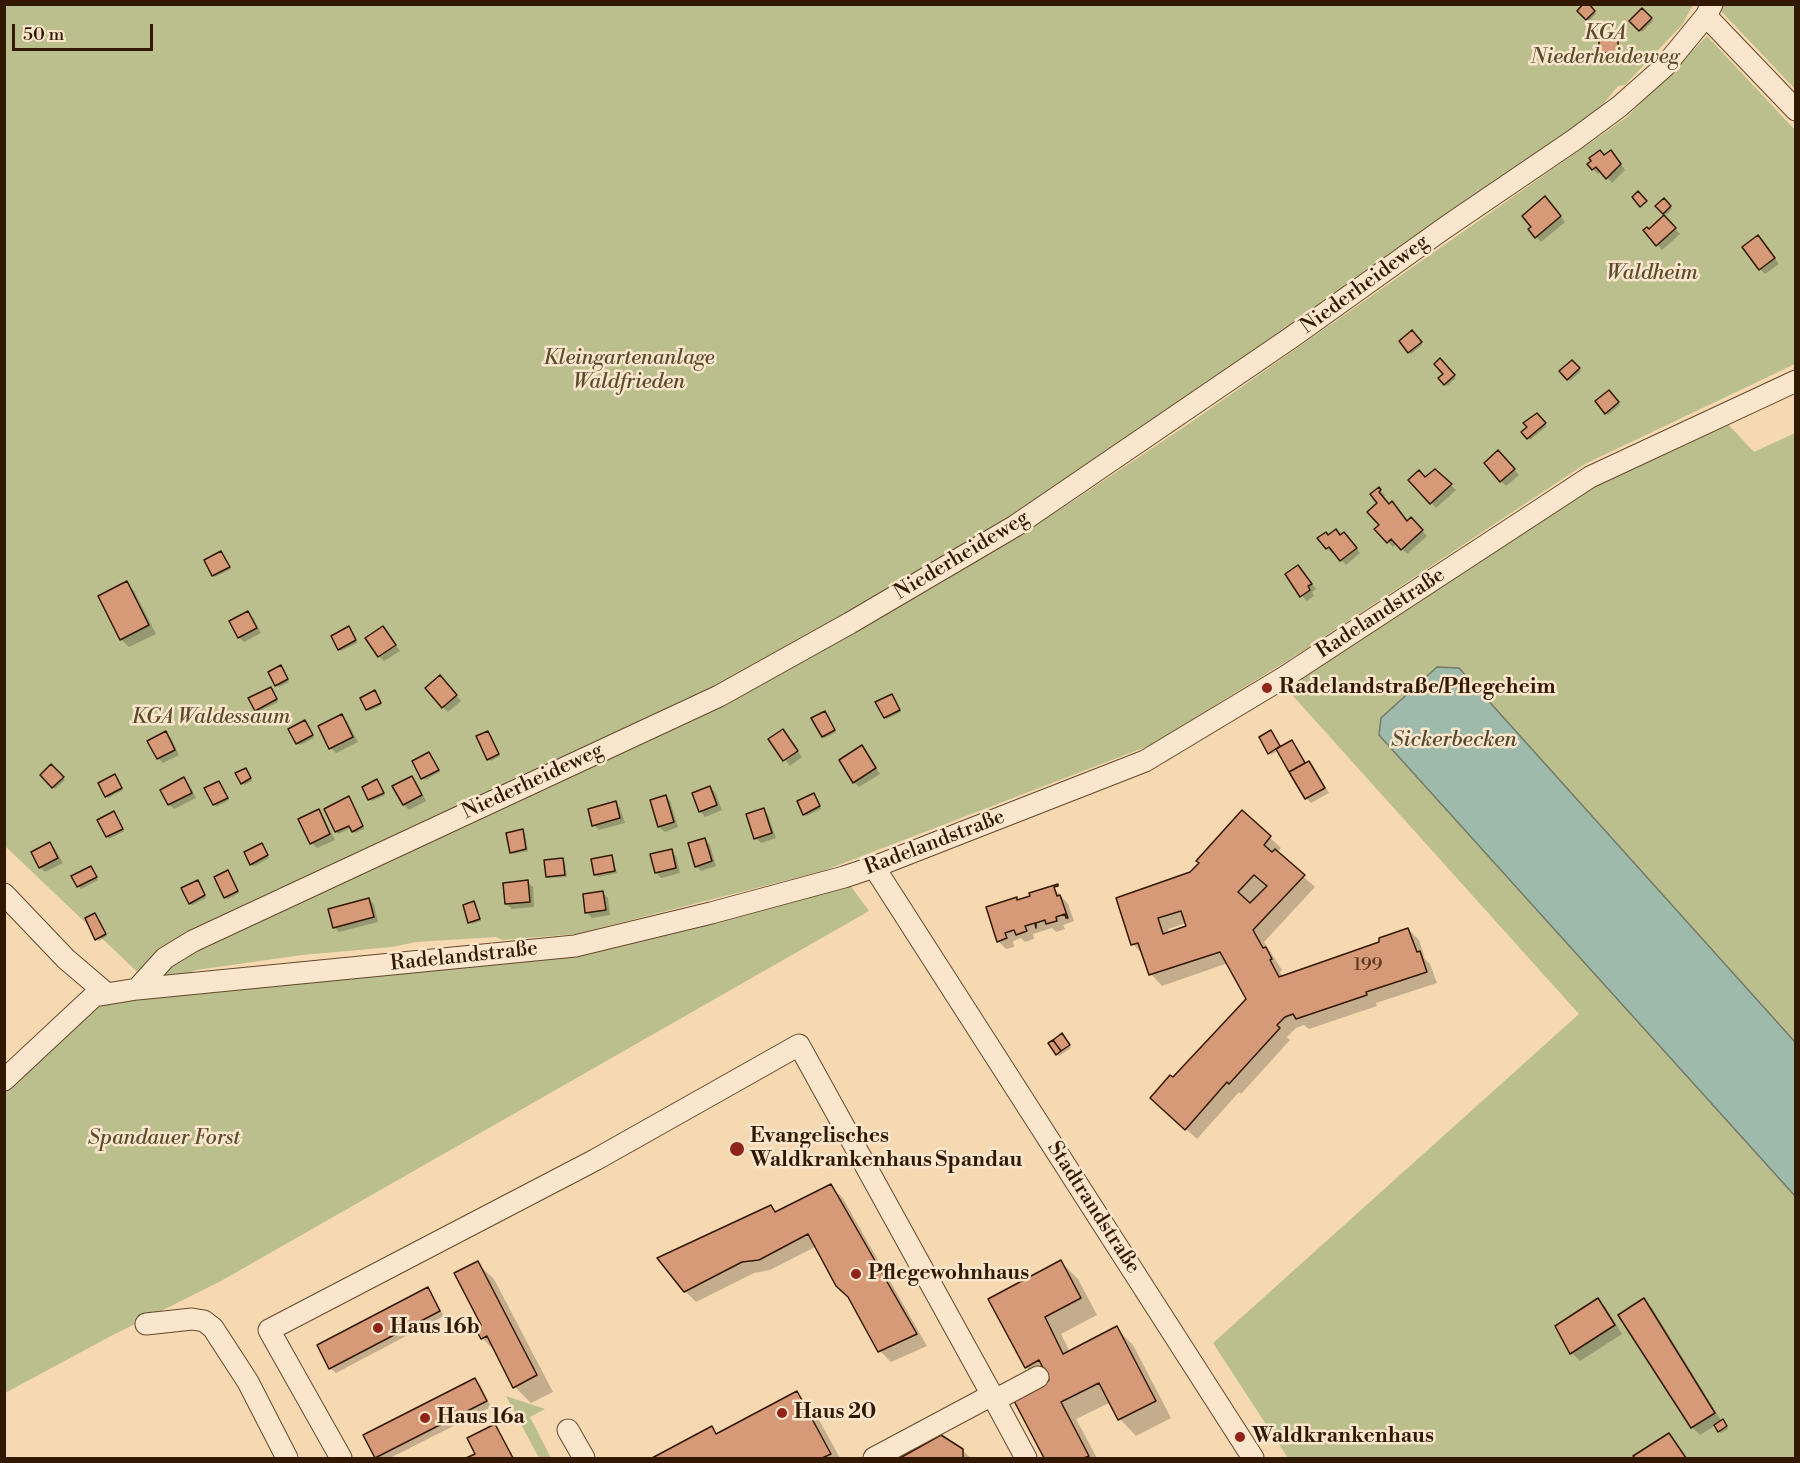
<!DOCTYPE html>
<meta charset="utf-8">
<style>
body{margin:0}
#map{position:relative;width:1800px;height:1463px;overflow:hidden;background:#f6d9b1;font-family:"Libre Bodoni",serif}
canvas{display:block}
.frame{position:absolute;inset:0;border:6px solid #331800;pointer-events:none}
.scale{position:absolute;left:12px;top:24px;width:141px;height:27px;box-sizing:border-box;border:3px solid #331800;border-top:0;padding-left:8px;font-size:18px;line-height:21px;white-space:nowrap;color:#331800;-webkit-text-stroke:4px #f9e6cc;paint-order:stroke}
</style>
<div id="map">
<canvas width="1800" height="1463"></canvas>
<div class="frame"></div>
<div class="scale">50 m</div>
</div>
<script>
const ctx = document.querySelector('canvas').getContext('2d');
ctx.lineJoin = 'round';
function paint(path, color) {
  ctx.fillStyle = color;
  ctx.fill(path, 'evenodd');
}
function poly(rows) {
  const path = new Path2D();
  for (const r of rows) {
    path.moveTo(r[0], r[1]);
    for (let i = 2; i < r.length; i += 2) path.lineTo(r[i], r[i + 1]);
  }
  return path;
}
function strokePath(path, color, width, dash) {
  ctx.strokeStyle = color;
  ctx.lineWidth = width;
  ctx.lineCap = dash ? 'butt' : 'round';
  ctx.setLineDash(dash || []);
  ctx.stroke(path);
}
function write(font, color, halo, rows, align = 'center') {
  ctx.font = font + ' "Libre Bodoni",serif';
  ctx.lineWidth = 5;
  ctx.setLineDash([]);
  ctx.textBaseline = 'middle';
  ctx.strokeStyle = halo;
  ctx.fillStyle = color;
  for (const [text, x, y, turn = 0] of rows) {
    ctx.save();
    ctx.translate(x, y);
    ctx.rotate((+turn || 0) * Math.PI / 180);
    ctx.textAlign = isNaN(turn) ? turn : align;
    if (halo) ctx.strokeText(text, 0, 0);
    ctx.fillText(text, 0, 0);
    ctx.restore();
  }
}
paint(poly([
 [4,5,1693,5,1682,25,1625,85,1618,86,1604,103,1603,109,859,629,939,584,1076,499,1190,423,1627,117,1707,36,1795,130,1795,364,1585,464,1306,649,1151,745,823,871,576,934,502,940,496,937,416,942,392,947,302,955,196,970,155,985,575,946,844,877,869,911,221,1281,111,1336,5,1393,5,1080,94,996,152,986,5,846],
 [1722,5,1795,5,1795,89,1719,9],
 [1725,421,1754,452,1795,433,1795,1042,1459,668,1437,667,1381,718,1379,735,1795,1196,1795,1458,1288,1458,1213,1343,1579,1014,1285,687,1593,483],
 [506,1396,545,1409,530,1417,551,1458,539,1458]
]), '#bbbf8d');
const water = poly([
 [1437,667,1459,668,1795,1042,1795,1196,1379,735,1381,718,1437,667]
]);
paint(water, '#9dbaab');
strokePath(water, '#737967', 1.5);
paint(poly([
 [1587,4,1596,14,1589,21,1579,11],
 [1642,10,1653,21,1642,32,1631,21],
 [1617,39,1619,41,1619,54,1603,54,1601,52],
 [1605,156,1616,157,1625,170,1612,183,1602,171,1598,174,1593,169],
 [1664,200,1672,209,1666,215,1658,206],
 [1550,204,1565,222,1541,242,1536,237],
 [1664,217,1680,234,1662,250,1645,231,1649,231],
 [1763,242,1779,264,1765,274,1760,269],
 [1412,332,1422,345,1411,354,1401,341],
 [1440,360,1456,378,1447,386,1441,378,1445,374],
 [1572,362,1581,371,1570,381,1561,372],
 [1609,392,1620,405,1608,415,1597,402],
 [1537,415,1547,426,1530,440,1523,432],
 [1498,452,1519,475,1506,486,1501,481],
 [1435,471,1456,490,1436,508,1410,480,1426,479],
 [1379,489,1385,496,1383,498,1390,505,1408,522,1411,519,1427,536,1407,554,1397,543,1393,547,1376,529,1381,525],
 [1341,536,1349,539,1360,553,1346,565,1334,552,1332,553,1327,548,1328,537],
 [221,553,231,569,215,577,213,575],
 [1298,566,1316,589,1312,592,1314,596,1307,601,1302,596],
 [126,583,134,591,156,634,129,647,121,639],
 [248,613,253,618,261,633,244,642,239,637],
 [383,627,400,651,384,661,379,656],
 [351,630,357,643,341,651,339,649],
 [281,667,289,682,279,687,277,685],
 [445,682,461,701,448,712,443,707],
 [273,691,278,702,258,712,256,710],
 [376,694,382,705,369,711,367,709],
 [893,698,901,712,887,719,885,717],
 [827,715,836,732,825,738,823,736],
 [342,716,347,721,358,742,336,753,331,748],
 [305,722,314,738,300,745,297,743],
 [783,731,802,757,790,766,770,739],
 [165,733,171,738,179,755,163,763,158,758],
 [1273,734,1281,748,1292,742,1297,747,1307,764,1309,763,1314,768,1329,793,1311,803,1306,798,1279,750,1271,755,1269,753],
 [489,735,500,756,491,761,489,759],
 [861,747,880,774,859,787,854,782],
 [431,756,440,772,425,780,422,778],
 [51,766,65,780,55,789,42,775],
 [247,772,252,781,244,785,242,783],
 [117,778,123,790,108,798,106,796],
 [411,778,417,783,426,801,409,810,404,805],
 [184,779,189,784,196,798,174,809,169,804],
 [377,781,385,795,372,801,370,799],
 [219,782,229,800,216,807,214,804],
 [710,787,715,792,722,810,705,817,700,811],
 [665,796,670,801,678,827,665,832,659,827],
 [816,797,821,809,806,816,804,814],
 [351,800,364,829,355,833,351,828,338,834,326,809],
 [615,803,620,808,625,823,599,830,594,825],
 [763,810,768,815,776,838,761,843,756,838],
 [318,811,323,816,335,840,317,848,312,843,300,820],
 [1242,812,1281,848,1277,853,1315,887,1264,942,1282,970,1280,972,1283,977,1381,943,1408,929,1419,940,1425,959,1430,964,1437,983,1376,1003,1377,1006,1309,1029,1304,1025,1296,1028,1287,1037,1290,1040,1241,1094,1239,1092,1197,1139,1163,1108,1173,1079,1248,999,1228,963,1162,986,1151,974,1144,956,1133,944],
 [1187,923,1188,927,1169,933,1168,929],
 [116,815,124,831,109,839,99,821],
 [522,831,525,833,528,851,513,854,511,852],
 [705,840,710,845,716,866,701,871,696,866],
 [50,844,55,849,63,863,45,872,40,867],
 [262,845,269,858,254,866,251,864],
 [671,851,676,856,680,873,661,878,656,872],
 [611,856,617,873,598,877,595,875],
 [563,859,565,862,567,877,549,878,547,876],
 [92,870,98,880,81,889,73,876],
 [229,874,239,893,228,899,226,897],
 [527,882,533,887,534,907,512,909,506,904],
 [199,884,206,898,192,905,190,903],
 [1053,887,1068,904,1074,921,1063,925,1065,929,1056,932,1052,928,1033,934,1034,939,1025,942,1021,938,1013,941,1014,947,1006,949,998,941,1016,899,1018,901,1032,897],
 [603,893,608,898,610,915,592,918,587,913],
 [369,899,374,905,378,922,339,932,334,927],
 [474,903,481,921,472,924,470,922],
 [97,917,107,936,99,941,96,939],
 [1064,1037,1071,1048,1059,1056,1057,1054],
 [830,1186,842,1197,927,1346,891,1362,880,1351,851,1298,817,1246,770,1270,754,1273,696,1302,685,1291,771,1207,777,1213],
 [1061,1262,1078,1279,1097,1315,1061,1334,1070,1352,1116,1328,1133,1345,1171,1418,1136,1436,1120,1419,1111,1402,1076,1419,1097,1458,1046,1458,1015,1400,1044,1385,1026,1367],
 [477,1263,494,1279,553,1392,531,1403,515,1387,497,1353,482,1338],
 [427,1289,432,1294,444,1316,336,1373,330,1368],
 [1598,1300,1606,1308,1622,1334,1580,1361,1572,1353,1557,1327],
 [1644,1300,1652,1308,1722,1422,1728,1429,1721,1433,1716,1425,1700,1435,1692,1427],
 [475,1379,480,1384,491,1407,390,1458,377,1457,366,1435],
 [797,1393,813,1409,840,1458,654,1458,711,1428,718,1434],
 [496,1428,512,1458,469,1458,477,1454],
 [1669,1435,1686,1458,1636,1458,1635,1457],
 [941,1437,962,1450,971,1458,901,1458]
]), '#0003');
const building = poly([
 [1583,4,1589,4,1595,11,1586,20,1577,11,1583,4],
 [1642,8,1652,18,1639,31,1629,21,1642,8],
 [1599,38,1618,38,1618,52,1599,53,1599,38],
 [1600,150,1604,155,1611,150,1621,164,1606,179,1596,167,1592,170,1587,164,1591,161,1589,158,1600,150],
 [1638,191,1647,201,1640,207,1632,197,1638,191],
 [1545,196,1561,216,1535,238,1528,229,1531,227,1522,216,1545,196],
 [1664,198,1671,206,1663,214,1655,206,1664,198],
 [1664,215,1676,228,1656,246,1643,230,1647,227,1649,229,1664,215],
 [1758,235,1775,258,1759,270,1742,247,1758,235],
 [1412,330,1422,342,1408,353,1399,341,1412,330],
 [1440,358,1455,375,1444,385,1438,378,1443,374,1434,364,1440,358],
 [1572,360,1580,368,1567,380,1559,371,1572,360],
 [1609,390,1619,402,1605,414,1595,401,1609,390],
 [1537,413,1546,423,1527,439,1521,432,1527,427,1523,423,1537,413],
 [1498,450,1515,469,1500,482,1484,463,1498,450],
 [1435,469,1452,484,1430,504,1408,480,1419,470,1425,477,1435,469],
 [1379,487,1381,490,1379,492,1389,504,1392,501,1407,521,1411,517,1423,530,1401,550,1391,539,1387,543,1374,529,1379,525,1367,512,1377,503,1370,494,1379,487],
 [1336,529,1340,535,1344,532,1357,548,1340,561,1329,547,1326,549,1317,538,1326,532,1328,535,1336,529],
 [221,551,230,567,212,576,204,560,221,551],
 [1298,565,1312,584,1308,586,1310,590,1300,597,1285,574,1298,565],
 [127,581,149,625,120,640,98,596,127,581],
 [248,611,257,628,238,638,229,621,248,611],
 [349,626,356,640,338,650,331,636,349,626],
 [383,626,396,645,378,657,365,638,383,626],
 [281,665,288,679,275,686,268,672,281,665],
 [440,675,457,695,442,708,425,688,440,675],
 [271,687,277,699,255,711,248,698,271,687],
 [375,690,381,703,366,710,360,698,375,690],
 [892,694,900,710,884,718,875,702,892,694],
 [825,711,835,730,822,737,811,718,825,711],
 [342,714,353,737,329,749,318,726,342,714],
 [305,720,313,735,296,744,288,729,305,720],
 [783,729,798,751,783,761,768,739,783,729],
 [1271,730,1280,746,1268,754,1259,737,1271,730],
 [166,731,175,750,157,759,147,741,166,731],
 [488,731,499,754,487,760,476,736,488,731],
 [1292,740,1305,763,1289,772,1276,749,1292,740],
 [862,745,876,768,853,783,839,760,862,745],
 [429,752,439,770,421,779,412,761,429,752],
 [1309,761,1325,788,1305,799,1289,772,1309,761],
 [51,764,64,777,52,788,40,775,51,764],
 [246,768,251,778,241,784,235,773,246,768],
 [115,774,122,788,105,797,98,783,115,774],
 [412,776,422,795,403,805,392,786,412,776],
 [184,777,192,793,168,805,160,790,184,777],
 [377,779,384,793,368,800,362,787,377,779],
 [219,781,228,798,213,805,204,788,219,781],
 [710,786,717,805,699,812,692,793,710,786],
 [814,793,820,806,803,815,797,801,814,793],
 [666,795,674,822,658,827,650,800,666,795],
 [349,796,363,826,352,832,349,826,335,832,324,809,349,796],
 [616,801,620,818,592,826,588,809,616,801],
 [764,808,772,833,754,839,746,814,764,808],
 [319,809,330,834,310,844,298,819,319,809],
 [1242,810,1271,836,1264,845,1272,852,1275,849,1305,875,1253,930,1263,948,1266,947,1272,959,1270,960,1279,977,1379,942,1379,938,1408,928,1417,952,1420,951,1427,972,1366,992,1367,995,1296,1019,1293,1014,1285,1017,1277,1025,1280,1028,1229,1084,1227,1082,1185,1130,1150,1098,1170,1075,1173,1077,1246,999,1220,952,1149,975,1138,943,1131,945,1116,898,1190,872,1199,863,1196,861,1242,810],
 [1254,875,1267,886,1250,903,1238,892,1254,875],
 [1181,911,1186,926,1163,934,1158,918,1181,911],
 [114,811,123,829,106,837,97,820,114,811],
 [523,829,526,849,510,853,506,833,523,829],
 [705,838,712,861,695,867,688,843,705,838],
 [50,842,58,858,39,868,31,852,50,842],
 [262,843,268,855,250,865,244,852,262,843],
 [672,849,676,868,655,873,650,854,672,849],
 [612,855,615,871,594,875,591,859,612,855],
 [563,858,565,875,546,877,544,860,563,858],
 [91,866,97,877,77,887,71,876,91,866],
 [228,870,238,891,224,898,214,877,228,870],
 [198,880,205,895,189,904,181,888,198,880],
 [528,880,530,902,505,904,503,883,528,880],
 [1058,884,1058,886,1054,887,1057,896,1060,895,1068,918,1066,918,1065,914,1056,917,1057,921,1046,924,1045,920,1036,923,1036,928,1035,923,1025,926,1027,931,1016,935,1014,930,1005,933,1007,938,997,942,986,907,1017,897,1017,900,1030,896,1029,893,1058,884],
 [603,891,606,910,585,913,583,894,603,891],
 [369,898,374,917,333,928,328,909,369,898],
 [474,901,480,919,468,923,463,905,474,901],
 [95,913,106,934,95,940,85,918,95,913],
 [1062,1033,1070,1045,1061,1051,1053,1040,1062,1033],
 [1053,1040,1061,1051,1056,1055,1048,1043,1053,1040],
 [831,1184,917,1334,878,1352,848,1297,836,1286,808,1234,759,1260,742,1262,684,1292,657,1258,771,1205,775,1212,831,1184],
 [1061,1260,1081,1298,1045,1317,1063,1354,1117,1326,1156,1401,1118,1420,1099,1383,1061,1402,1089,1456,1084,1458,1044,1458,1013,1399,1049,1380,1039,1360,1025,1368,988,1299,1061,1260],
 [478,1261,537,1375,513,1388,487,1336,481,1339,475,1328,481,1325,454,1273,478,1261],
 [428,1287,440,1311,329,1369,317,1345,428,1287],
 [1598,1298,1615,1325,1570,1354,1555,1326,1598,1298],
 [1644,1298,1715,1413,1691,1428,1618,1315,1644,1298],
 [475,1378,487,1401,375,1458,363,1435,475,1378],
 [797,1391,831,1454,822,1458,652,1458,712,1426,716,1434,797,1391],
 [1723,1419,1727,1426,1718,1432,1714,1425,1723,1419],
 [495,1424,513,1458,466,1458,475,1454,467,1438,495,1424],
 [1669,1433,1686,1458,1635,1458,1633,1456,1669,1433],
 [941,1435,963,1449,963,1458,900,1458,941,1435]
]);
paint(building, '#d79a79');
strokePath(building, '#331800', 1.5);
const minor = poly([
 [1706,16,1796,110],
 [874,867,1253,1458],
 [4,894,66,959,107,994],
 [137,989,165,958,193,941,719,696,850,623,1015,526,1292,337,1446,227,1574,140,1620,106,1664,67,1706,16,1712,4],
 [4,1080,94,996,137,989,575,946,711,913,844,877,874,867,1145,761,1283,678,1590,477,1796,381],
 [146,1324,192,1319,204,1321,213,1328,248,1382,287,1458],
 [995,1400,1038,1377],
 [568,1430,584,1458],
 [341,1458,269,1330,595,1160,799,1045,992,1395],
 [874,1458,992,1395,1026,1458]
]);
strokePath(minor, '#64482c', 23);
strokePath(minor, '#f9e6cc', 21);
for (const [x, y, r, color] of [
 [1267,688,6,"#8f2418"],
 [737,1149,8,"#8f2418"],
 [856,1274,6,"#8f2418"],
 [378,1328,6,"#8f2418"],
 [782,1413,6,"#8f2418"],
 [425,1418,6,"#8f2418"],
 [1240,1437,6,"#8f2418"]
]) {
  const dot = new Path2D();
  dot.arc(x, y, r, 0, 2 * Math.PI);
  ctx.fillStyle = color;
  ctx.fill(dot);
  strokePath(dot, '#f9e6cc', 2);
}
write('18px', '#5c381e', null, [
 ["199",1368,966]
]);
write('italic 21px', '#5c4a2a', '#f9e6cc', [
 ["KGA",1605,34],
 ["Niederheideweg",1605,58],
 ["Waldheim",1652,274],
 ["Kleingartenanlage",629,359],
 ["Waldfrieden",629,383],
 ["KGA Waldessaum",211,718],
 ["Spandauer Forst",164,1139]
]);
write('21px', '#331800', '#f9e6cc', [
 ["Niederheideweg",1365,285,-36],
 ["Niederheideweg",962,556,-31],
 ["Radelandstraße",1381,614,-33],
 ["Niederheideweg",533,782,-25],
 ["Radelandstraße",935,843,-21],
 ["Radelandstraße",464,957,-6],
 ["Stadtrandstraße",1093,1208,57]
]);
write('bold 21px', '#331800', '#f9e6cc', [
 ["Radelandstraße/Pflegeheim",1279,688],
 ["Evangelisches",750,1137],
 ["Waldkrankenhaus Spandau",750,1161],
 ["Pflegewohnhaus",868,1274],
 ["Haus 16b",390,1328],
 ["Haus 20",794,1413],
 ["Haus 16a",437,1418],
 ["Waldkrankenhaus",1252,1437]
], 'left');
write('italic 22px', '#534933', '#f9e6cc', [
 ["Sickerbecken",1454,741]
]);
</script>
